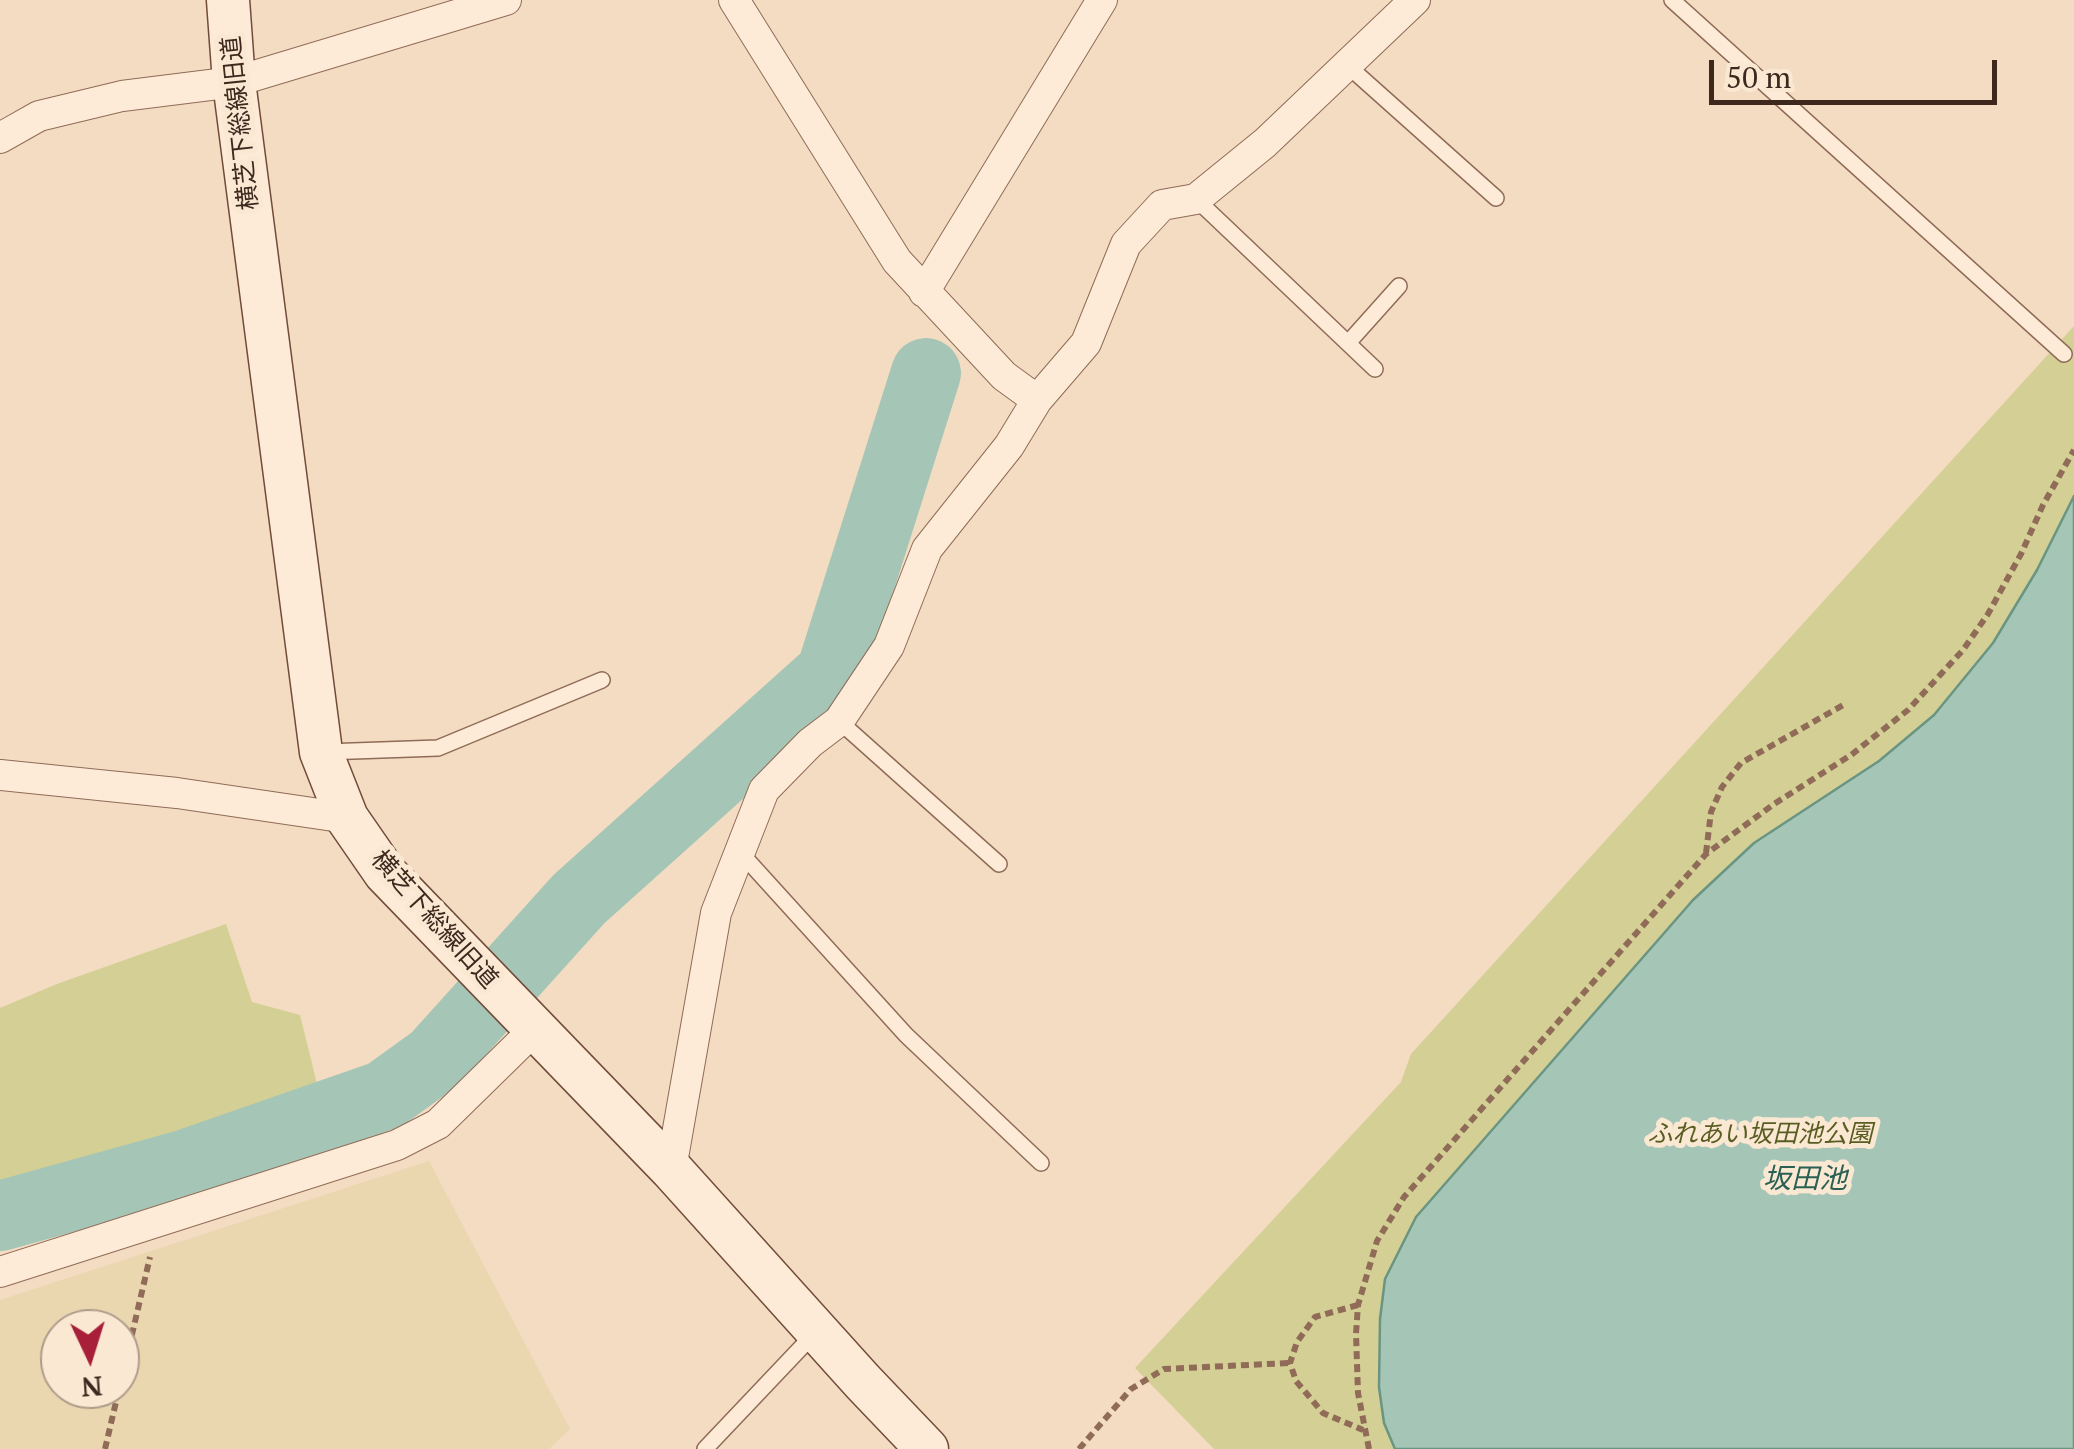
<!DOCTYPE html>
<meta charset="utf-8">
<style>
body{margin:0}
#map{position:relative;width:2074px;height:1449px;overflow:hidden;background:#f3dcc2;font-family:"PT Serif",serif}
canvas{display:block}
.north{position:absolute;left:40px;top:1309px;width:100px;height:100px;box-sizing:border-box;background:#fae8d3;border:2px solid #af9b8a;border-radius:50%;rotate:176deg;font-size:28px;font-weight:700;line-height:40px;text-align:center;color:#3e271d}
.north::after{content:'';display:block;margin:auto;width:35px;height:45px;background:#a71f38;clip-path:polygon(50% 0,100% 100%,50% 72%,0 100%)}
.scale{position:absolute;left:1709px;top:60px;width:288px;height:45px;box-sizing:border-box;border:5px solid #3e271d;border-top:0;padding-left:12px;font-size:30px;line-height:35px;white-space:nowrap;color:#3e271d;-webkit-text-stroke:8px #fae8d3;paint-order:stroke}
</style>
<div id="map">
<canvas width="2074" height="1449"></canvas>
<div class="north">N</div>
<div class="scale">50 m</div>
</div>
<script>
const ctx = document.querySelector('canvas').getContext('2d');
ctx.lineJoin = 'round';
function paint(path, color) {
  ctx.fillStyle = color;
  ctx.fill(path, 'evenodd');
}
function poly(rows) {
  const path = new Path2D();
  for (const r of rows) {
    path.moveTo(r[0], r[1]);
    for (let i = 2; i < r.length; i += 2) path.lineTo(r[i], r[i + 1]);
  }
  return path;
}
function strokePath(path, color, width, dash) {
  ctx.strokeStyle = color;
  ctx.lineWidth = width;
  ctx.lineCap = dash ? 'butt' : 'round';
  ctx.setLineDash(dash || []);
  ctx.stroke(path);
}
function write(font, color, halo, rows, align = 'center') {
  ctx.font = font + ' "PT Serif","Noto Sans JP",serif';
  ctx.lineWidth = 10;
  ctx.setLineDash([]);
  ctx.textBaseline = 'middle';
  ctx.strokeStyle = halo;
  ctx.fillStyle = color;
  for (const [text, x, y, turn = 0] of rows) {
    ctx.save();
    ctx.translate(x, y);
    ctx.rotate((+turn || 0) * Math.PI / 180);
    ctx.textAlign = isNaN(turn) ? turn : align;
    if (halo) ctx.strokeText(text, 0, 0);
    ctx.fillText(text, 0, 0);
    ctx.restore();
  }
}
paint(poly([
 [429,1161,570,1429,549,1449,0,1449,0,1300],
 [60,1329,120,1329,120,1389,60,1389]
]), '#ead6af');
paint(poly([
 [2074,326,2074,1449,1214,1449,1135,1368,1401,1082,1411,1054],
 [226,924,252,1002,300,1015,322,1104,0,1199,0,1008,57,984]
]), '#d3cf95');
const water = poly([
 [2074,496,2074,1449,1395,1449,1384,1423,1379,1387,1380,1319,1385,1279,1416,1217,1693,900,1754,843,1879,761,1934,715,1993,643,2037,570,2074,496]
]);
paint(water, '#a5c6b6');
strokePath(water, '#6a9583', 2.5);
strokePath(poly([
 [0,1216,184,1165,385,1095,435,1059,579,899,831,673,926,373]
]), '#a5c6b6', 70);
const lane = poly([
 [1672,0,2064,354],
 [1347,65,1496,198],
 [1196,199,1375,369],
 [1348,343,1399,286],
 [839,721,999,864],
 [325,752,438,748,602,680],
 [740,852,906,1035,1041,1163],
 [705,1449,814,1334]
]);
const street = poly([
 [734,0,897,261,1004,376,1037,400],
 [0,138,39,116,122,96,234,82,506,0],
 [924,292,1102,0],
 [0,775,177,793,347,818],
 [671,1169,716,913,764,790,810,743,839,721,889,646,927,549,1009,446,1037,400,1086,343,1126,244,1162,205,1196,199,1265,143,1415,0],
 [0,1272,397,1145,438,1124,535,1029]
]);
const secondary = poly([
 [228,0,234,82,321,752,347,818,385,873,671,1169,863,1382,927,1449]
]);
strokePath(lane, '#906b57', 18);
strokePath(street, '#906b57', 32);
strokePath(secondary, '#724c3a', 45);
strokePath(poly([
 [1706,853,1711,812,1722,787,1741,763,1845,704],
 [1358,1305,1315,1317,1297,1342,1290,1363,1296,1381,1323,1413,1363,1430],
 [120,1386,150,1257],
 [105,1449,119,1389],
 [1079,1449,1131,1389,1164,1369,1290,1363],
 [1369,1449,1358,1393,1356,1334,1358,1305,1377,1241,1404,1197,1706,854,1774,804,1851,755,1908,710,1963,650,1988,614,2021,554,2043,505,2074,450]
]), '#906b57', 6, [8, 5]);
strokePath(lane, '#fdebd7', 15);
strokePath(street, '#fdebd7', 30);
strokePath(secondary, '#fdebd7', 42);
write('25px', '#3e271d', '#fae8d3', [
 ["横芝下総線旧道",241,123,-96],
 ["横芝下総線旧道",434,920,48]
]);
write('italic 25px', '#595d21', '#fae8d3', [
 ["ふれあい坂田池公園",1760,1135]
]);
write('italic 28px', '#2a6053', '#fae8d3', [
 ["坂田池",1805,1180]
]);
</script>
